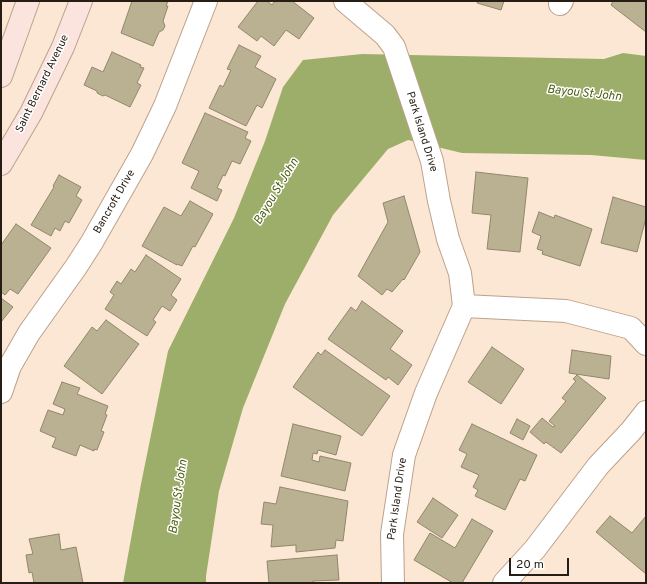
<!DOCTYPE html>
<style>
body{margin:0}
#map{position:relative;width:647px;height:584px;overflow:hidden;background:#fce7d4;font-family:Overpass,sans-serif}
canvas{display:block}
.frame{position:absolute;inset:0;border:2px solid #261d14;pointer-events:none}
.scale{position:absolute;left:509px;top:558px;width:60px;height:18px;box-sizing:border-box;border:2px solid #261d14;border-top:0;padding-left:5px;font-size:12px;line-height:14px;white-space:nowrap;color:#261d14;-webkit-text-stroke:3px #fff;paint-order:stroke}
</style>
<div id="map">
<canvas width="647" height="584"></canvas>
<div class="frame"></div>
<div class="scale">20 m</div>
</div>
<script>
const ctx = document.querySelector('canvas').getContext('2d');
ctx.lineJoin = 'round';
function paint(path, color) {
  ctx.fillStyle = color;
  ctx.fill(path, 'evenodd');
}
function poly(rows) {
  const path = new Path2D();
  for (const r of rows) {
    path.moveTo(r[0], r[1]);
    for (let i = 2; i < r.length; i += 2) path.lineTo(r[i], r[i + 1]);
  }
  return path;
}
function strokePath(path, color, width, dash) {
  ctx.strokeStyle = color;
  ctx.lineWidth = width;
  ctx.lineCap = dash ? 'butt' : 'round';
  ctx.setLineDash(dash || []);
  ctx.stroke(path);
}
function write(font, color, halo, rows, align = 'center') {
  ctx.font = font + ' Overpass,sans-serif';
  ctx.lineWidth = 3;
  ctx.setLineDash([]);
  ctx.textBaseline = 'middle';
  ctx.strokeStyle = halo;
  ctx.fillStyle = color;
  for (const [text, x, y, turn = 0] of rows) {
    ctx.save();
    ctx.translate(x, y);
    ctx.rotate((+turn || 0) * Math.PI / 180);
    ctx.textAlign = isNaN(turn) ? turn : align;
    if (halo) ctx.strokeText(text, 0, 0);
    ctx.fillText(text, 0, 0);
    ctx.restore();
  }
}
paint(poly([
 [623,53,646,56,646,160,591,155,462,153,408,140,388,149,333,215,285,304,243,408,219,491,206,576,206,583,123,583,141,484,168,351,234,218,265,141,283,87,303,60,362,54,604,59]
]), '#9cae69');
const building = poly([
 [132,1,168,1,166,6,168,6,163,21,165,26,163,30,159,32,153,46,121,33,132,1],
 [258,1,267,1,272,5,275,1,292,1,314,18,299,39,286,30,274,46,261,36,257,41,238,27,258,1],
 [478,1,504,1,501,10,477,3,478,1],
 [613,1,646,1,646,32,611,5,613,1],
 [239,45,261,56,255,67,276,79,262,108,257,105,246,126,209,108,220,85,223,87,231,70,227,69,239,45],
 [112,52,141,65,140,67,144,68,137,83,141,85,130,107,105,95,103,96,97,93,97,91,84,85,92,67,103,72,112,52],
 [205,113,248,132,245,138,251,141,240,164,232,161,225,176,223,175,217,188,222,190,217,201,191,188,199,171,182,163,205,113],
 [476,172,528,178,520,252,487,249,491,215,472,213,476,172],
 [59,175,81,187,76,196,82,200,69,223,65,221,60,231,55,228,51,236,31,225,54,187,53,186,59,175],
 [404,196,420,252,404,280,403,279,392,292,387,289,382,295,358,276,388,222,383,203,404,196],
 [613,197,646,207,646,218,637,252,601,243,613,197],
 [190,201,213,214,195,247,193,246,182,266,177,264,177,265,142,246,164,207,181,216,190,201],
 [539,212,554,218,555,215,592,229,580,266,542,254,543,251,537,249,541,236,532,232,539,212],
 [16,224,51,248,18,294,10,289,5,295,1,292,1,245,16,224],
 [146,255,181,279,171,295,177,300,170,311,162,306,153,320,156,322,147,336,105,309,114,295,110,292,117,281,121,284,131,269,135,272,146,255],
 [1,298,13,307,1,322,1,298],
 [362,301,403,331,390,349,412,365,398,385,388,377,386,380,328,339,351,307,356,311,362,301],
 [106,320,139,344,102,394,64,366,92,327,97,331,106,320],
 [492,347,524,369,501,404,468,382,492,347],
 [325,350,390,396,362,436,293,387,318,352,321,355,325,350],
 [572,350,611,356,609,379,569,373,572,350],
 [577,375,606,398,561,453,546,442,544,444,530,432,542,418,553,427,555,426,549,421,566,401,562,398,576,381,573,379,577,375],
 [62,382,80,388,77,394,108,406,105,414,107,415,101,431,104,432,97,450,94,449,94,451,80,445,76,456,52,447,56,438,40,431,48,410,63,415,65,409,53,404,62,382],
 [517,419,530,426,523,440,510,433,517,419],
 [293,424,341,436,336,455,318,450,317,454,313,453,312,460,319,462,320,456,351,463,345,491,281,476,293,424],
 [472,424,537,455,525,481,520,479,505,510,475,496,478,490,473,487,479,475,461,467,467,454,459,450,472,424],
 [280,487,348,501,343,541,336,540,335,548,296,552,296,545,271,547,273,525,261,524,264,502,276,504,280,487],
 [433,498,458,515,442,538,417,522,433,498],
 [610,516,632,533,646,516,646,574,596,532,610,516],
 [472,519,493,531,462,583,453,583,414,560,430,533,455,548,472,519],
 [59,534,61,550,76,547,83,583,34,583,32,572,29,573,26,555,33,554,29,539,59,534],
 [337,555,339,580,313,581,314,583,269,583,267,561,337,555]
]);
paint(building, '#bab193');
strokePath(building, '#90876b', 1);
const street = poly([
 [345,1,385,35,394,47,432,161,439,201,448,239,460,273,464,306,426,393,404,455,392,534,393,583],
 [560,4,562,1],
 [464,306,566,311,631,328,646,344],
 [1,392,10,366,29,333,76,267,92,242,142,154,165,106,206,1],
 [504,583,535,549,598,466,631,431,646,412]
]);
const secondary = poly([
 [1,76,28,1],
 [1,164,31,113,63,47,81,1]
]);
strokePath(street, '#bba28c', 24);
strokePath(secondary, '#bba28c', 24);
strokePath(street, '#fff', 22);
strokePath(secondary, '#fae4dd', 22);
write('11px', '#261d14', '#fff', [
 ["Saint Bernard Avenue",43,84,-64],
 ["Park Island Drive",421,132,73],
 ["Bancroft Drive",115,202,-60],
 ["Park Island Drive",398,499,-82]
]);
write('italic 12px', '#4f5e10', '#fff', [
 ["Bayou St John",584,94,6],
 ["Bayou St John",277,192,-59],
 ["Bayou St John",179,497,-82]
]);
</script>
